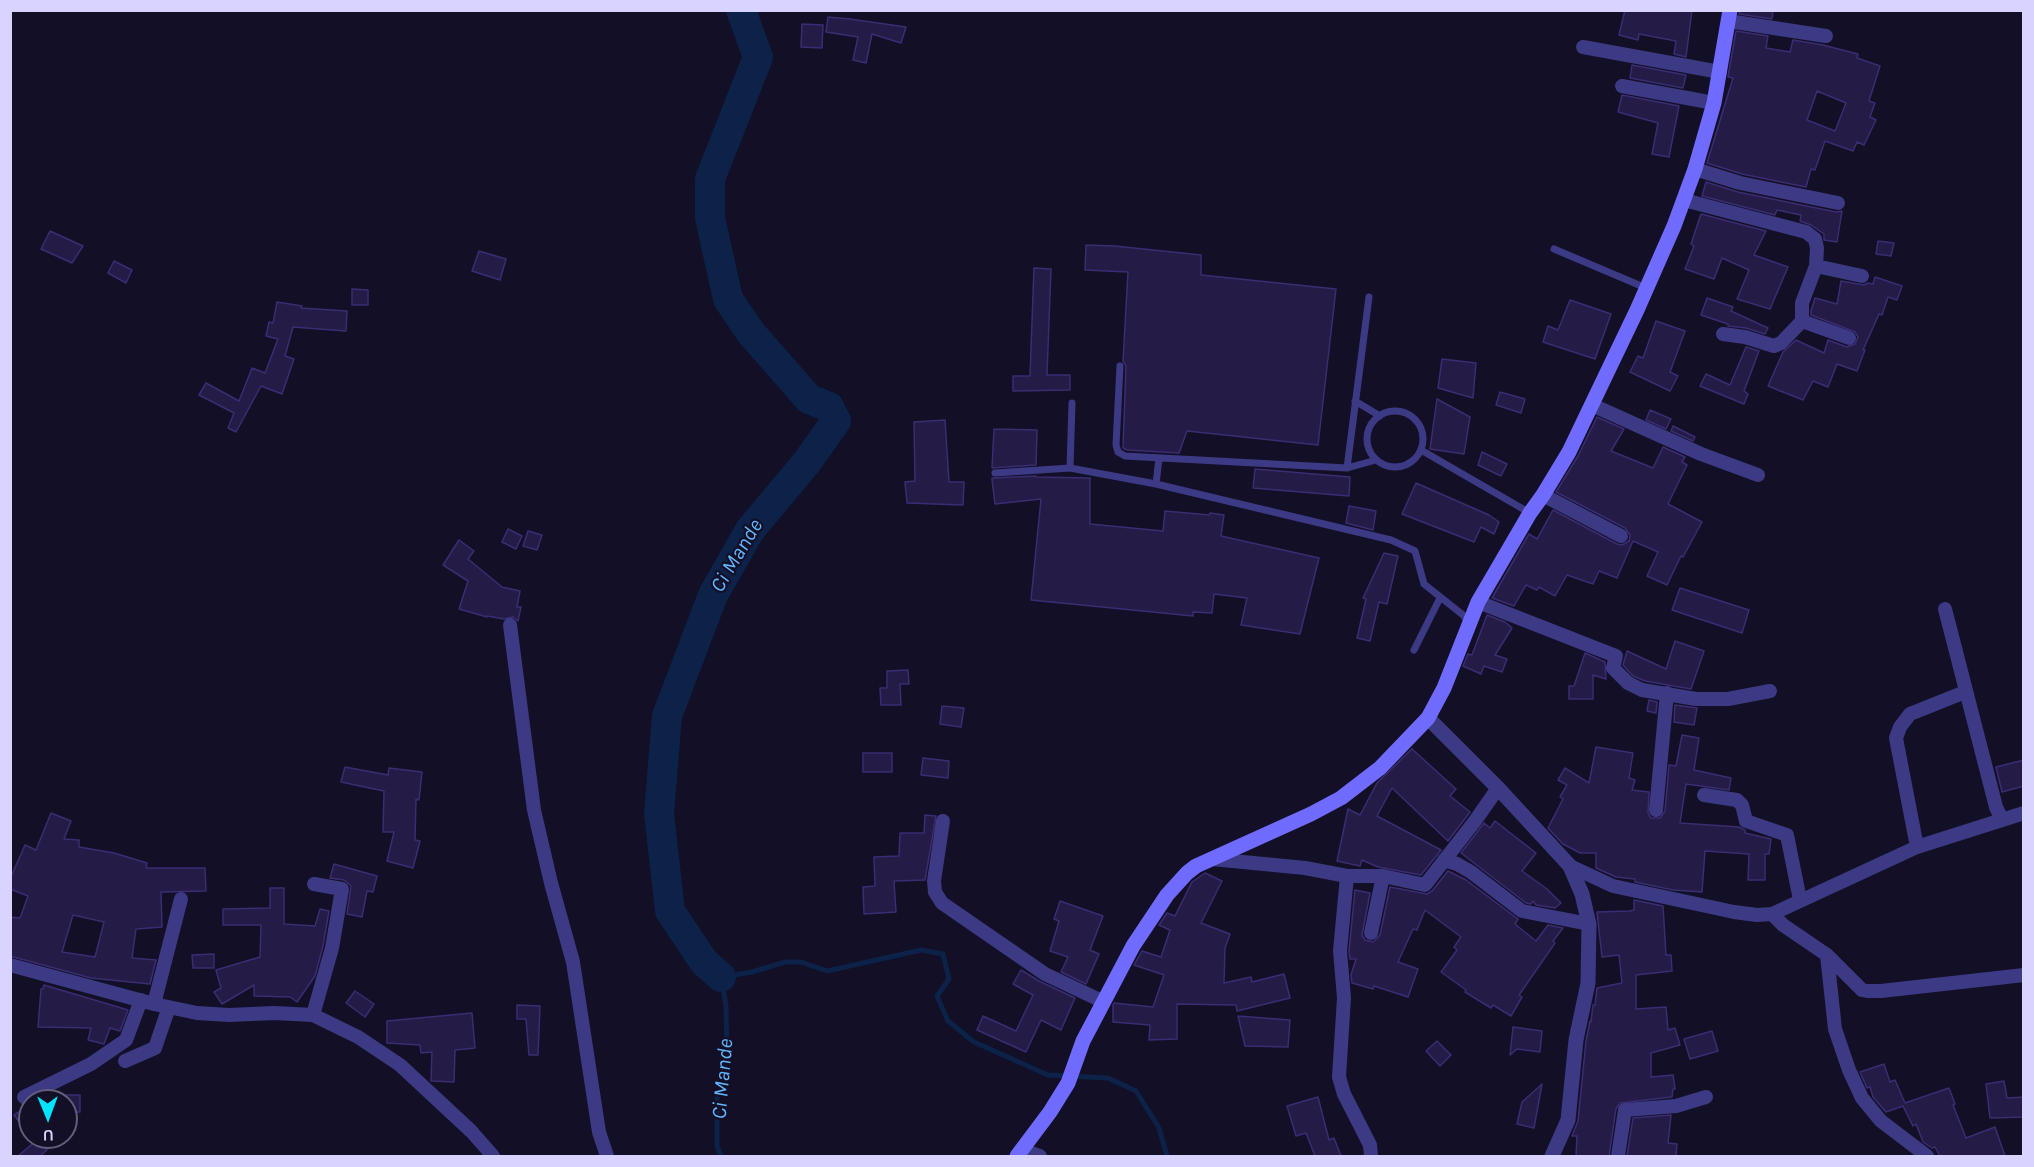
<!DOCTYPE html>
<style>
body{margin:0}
#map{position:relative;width:2034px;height:1167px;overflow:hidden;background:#130f26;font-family:Karla,sans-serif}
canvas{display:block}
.frame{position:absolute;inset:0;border:12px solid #d9d4ff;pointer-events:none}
.north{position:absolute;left:18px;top:1089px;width:60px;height:60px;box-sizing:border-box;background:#130f26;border:2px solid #625e7d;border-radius:50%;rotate:179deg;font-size:16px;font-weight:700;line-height:24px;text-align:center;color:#d9d4ff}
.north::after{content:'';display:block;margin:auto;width:21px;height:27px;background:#00e5ff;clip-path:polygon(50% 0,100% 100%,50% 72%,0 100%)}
</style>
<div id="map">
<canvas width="2034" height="1167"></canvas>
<div class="frame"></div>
<div class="north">U</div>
</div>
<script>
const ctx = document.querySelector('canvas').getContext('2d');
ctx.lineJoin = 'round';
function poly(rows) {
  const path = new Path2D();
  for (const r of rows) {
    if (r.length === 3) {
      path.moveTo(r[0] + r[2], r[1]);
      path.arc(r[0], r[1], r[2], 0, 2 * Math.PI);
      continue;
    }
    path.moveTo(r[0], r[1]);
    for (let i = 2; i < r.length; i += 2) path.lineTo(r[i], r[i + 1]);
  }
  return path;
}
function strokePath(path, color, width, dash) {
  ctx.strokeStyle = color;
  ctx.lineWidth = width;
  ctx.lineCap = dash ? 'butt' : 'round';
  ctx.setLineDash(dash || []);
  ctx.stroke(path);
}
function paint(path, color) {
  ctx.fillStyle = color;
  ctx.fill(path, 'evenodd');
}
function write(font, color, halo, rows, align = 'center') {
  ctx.font = font + ' Karla,sans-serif';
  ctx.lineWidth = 4.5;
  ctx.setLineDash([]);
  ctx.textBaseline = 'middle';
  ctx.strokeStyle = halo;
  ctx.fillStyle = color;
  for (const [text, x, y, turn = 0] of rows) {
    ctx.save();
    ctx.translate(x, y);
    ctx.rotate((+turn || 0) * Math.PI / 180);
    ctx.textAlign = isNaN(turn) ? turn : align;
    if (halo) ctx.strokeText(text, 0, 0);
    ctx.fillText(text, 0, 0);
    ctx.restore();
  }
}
strokePath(poly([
 [721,1156,717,1146,717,1099,725,1071,727,1055,726,1005,721,977,752,972,785,962,801,962,827,971,921,950,943,954,949,979,937,996,948,1021,974,1042,1048,1075,1108,1078,1136,1091,1159,1128,1167,1156]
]), '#0c2248', 5);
strokePath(poly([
 [721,977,704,962,670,911,659,814,667,716,713,595,750,530,807,462,836,421,829,407,809,399,751,333,728,299,710,218,710,179,758,57,741,10]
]), '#0c2248', 30);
const building = poly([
 [1625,10,1692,10,1686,57,1674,54,1676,41,1639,34,1638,40,1619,35,1625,10],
 [1740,10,1773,10,1772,19,1739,14,1740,10],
 [828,17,850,19,906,27,901,43,872,34,866,63,853,60,858,37,826,32,828,17],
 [802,24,823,25,822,48,801,47,802,24],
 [1736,31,1768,36,1766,48,1790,52,1793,40,1823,45,1858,54,1857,58,1880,66,1869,101,1875,103,1870,117,1876,120,1864,145,1857,142,1853,151,1825,141,1815,170,1811,169,1806,187,1742,174,1707,163,1733,78,1728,77,1736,31],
 [1817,91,1846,103,1835,131,1807,120,1817,91],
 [1632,65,1686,75,1683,88,1630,78,1632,65],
 [1622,95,1679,106,1669,157,1652,154,1658,123,1618,112,1622,95],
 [1706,182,1738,192,1836,212,1842,211,1837,242,1824,240,1824,234,1811,225,1800,221,1801,215,1777,210,1775,215,1702,196,1706,182],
 [1701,214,1766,231,1754,255,1788,267,1770,309,1737,299,1749,270,1722,258,1714,279,1685,269,1694,246,1691,244,1701,214],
 [50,231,83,246,72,263,41,249,50,231],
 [1878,241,1894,243,1891,256,1876,254,1878,241],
 [1086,245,1115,246,1201,255,1201,275,1336,289,1318,445,1187,431,1179,453,1127,450,1123,448,1126,366,1123,361,1128,272,1085,270,1086,245],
 [479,251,506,259,500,280,472,271,479,251],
 [114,261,132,270,126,283,108,273,114,261],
 [1034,268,1051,269,1047,375,1070,375,1070,390,1013,391,1013,376,1030,376,1034,268],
 [1875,277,1902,286,1897,300,1888,297,1882,315,1879,314,1863,350,1865,350,1857,371,1837,364,1828,387,1813,381,1803,400,1768,386,1783,352,1796,340,1824,353,1828,340,1847,347,1855,344,1858,337,1855,332,1811,315,1811,311,1815,298,1837,304,1841,281,1864,285,1868,283,1873,284,1875,277],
 [352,289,368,290,368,305,352,305,352,289],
 [1707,298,1733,307,1731,311,1768,328,1765,334,1746,328,1728,326,1728,324,1701,315,1707,298],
 [1570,300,1611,314,1595,359,1543,342,1548,326,1558,330,1570,300],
 [277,302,302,306,301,308,347,311,346,331,293,327,285,356,294,359,282,394,261,386,236,432,228,428,234,413,199,395,206,383,239,401,252,368,265,373,278,339,266,336,269,322,273,323,277,302],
 [1656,321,1685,331,1670,372,1678,376,1670,391,1630,372,1638,356,1643,358,1656,321],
 [1746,347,1759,351,1744,391,1748,394,1744,404,1700,386,1706,374,1730,385,1746,347],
 [1442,359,1476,363,1473,398,1438,388,1442,359],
 [1500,392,1525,399,1521,413,1496,405,1500,392],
 [1437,399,1470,417,1464,454,1430,449,1437,399],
 [1650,410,1671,419,1666,429,1646,420,1650,410],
 [1597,417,1624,429,1611,451,1653,468,1663,447,1685,457,1682,462,1687,465,1668,504,1702,522,1683,557,1681,556,1667,585,1647,576,1658,552,1633,541,1617,578,1599,571,1593,584,1567,575,1555,596,1539,587,1537,590,1526,585,1514,606,1492,598,1529,534,1537,539,1553,510,1617,544,1622,545,1629,541,1630,535,1625,528,1556,492,1578,456,1597,417],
 [945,420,949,482,964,482,963,505,907,503,905,482,915,481,914,422,945,420],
 [1673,426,1695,437,1693,441,1671,431,1673,426],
 [994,429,1037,430,1036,465,992,468,994,429],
 [1482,452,1507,464,1501,476,1478,465,1482,452],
 [1255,469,1350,477,1349,496,1253,488,1255,469],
 [1036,476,1036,477,1090,478,1090,524,1163,531,1165,511,1209,515,1210,513,1224,515,1221,536,1319,558,1300,634,1241,625,1247,598,1214,594,1212,613,1193,612,1193,616,1031,600,1041,499,995,504,992,480,992,478,1036,476],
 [1416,483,1489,515,1499,522,1494,534,1481,527,1474,542,1402,514,1416,483],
 [1349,506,1376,511,1373,530,1346,523,1349,506],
 [508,529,522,536,516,549,502,542,508,529],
 [528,531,542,535,537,550,523,546,528,531],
 [459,540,474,551,468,559,502,587,520,591,517,607,521,607,518,621,513,617,504,619,487,616,487,617,459,609,468,581,443,565,459,540],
 [1384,553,1398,556,1387,604,1379,602,1370,641,1357,638,1366,599,1363,598,1384,553],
 [1680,588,1749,610,1742,633,1672,610,1680,588],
 [1487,615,1505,622,1512,628,1495,655,1507,659,1502,672,1484,666,1481,674,1463,666,1468,654,1472,655,1487,615],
 [1675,641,1704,651,1691,689,1645,681,1633,676,1623,665,1627,651,1666,669,1675,641],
 [1585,653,1605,662,1606,679,1593,675,1593,699,1569,699,1569,686,1574,686,1585,653],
 [908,670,909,684,900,684,901,705,881,705,880,688,887,688,887,671,908,670],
 [1649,700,1657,702,1656,713,1647,711,1649,700],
 [1675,705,1697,708,1694,725,1674,722,1675,705],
 [942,706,964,708,961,727,940,724,942,706],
 [1682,735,1699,738,1694,770,1731,778,1729,790,1686,784,1680,823,1739,827,1745,830,1745,833,1771,839,1769,854,1765,854,1765,880,1748,880,1749,854,1705,851,1702,892,1673,890,1635,882,1635,879,1616,877,1596,868,1596,853,1580,853,1563,844,1548,828,1563,799,1560,797,1567,785,1558,780,1565,768,1589,783,1596,747,1633,753,1629,778,1635,780,1632,790,1649,792,1648,813,1651,818,1660,818,1665,811,1669,765,1676,766,1682,735],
 [1412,749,1456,789,1450,796,1470,812,1448,841,1392,788,1377,816,1441,850,1421,875,1378,867,1362,860,1360,866,1337,861,1348,809,1360,815,1377,783,1412,749],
 [863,753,892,753,892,772,863,772,863,753],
 [923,758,949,761,948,778,921,775,923,758],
 [2024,760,2024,786,2002,792,1996,767,2024,760],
 [345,767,388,775,389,768,422,772,419,800,416,799,415,840,420,841,413,868,387,861,394,832,383,832,384,791,341,782,345,767],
 [51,813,71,821,64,839,79,840,79,847,114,853,147,863,146,868,205,868,206,891,161,892,162,927,136,929,132,958,156,960,150,984,91,978,10,956,10,917,20,918,28,896,10,889,10,879,25,845,36,850,51,813],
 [73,915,104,922,95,957,62,952,73,915],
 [925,815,936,816,925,880,894,881,896,912,864,914,863,887,875,886,874,857,899,856,900,833,924,833,925,815],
 [1495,821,1536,853,1522,871,1547,889,1561,903,1555,908,1536,905,1533,901,1531,904,1526,903,1461,853,1484,823,1490,828,1495,821],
 [334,864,377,876,373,892,367,891,362,917,347,914,351,886,344,880,330,878,334,864],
 [1448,871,1466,880,1518,919,1515,924,1536,941,1548,925,1563,928,1553,941,1555,943,1519,995,1522,997,1511,1016,1493,1005,1491,1008,1465,992,1466,990,1441,972,1457,950,1454,947,1461,937,1425,910,1417,930,1413,929,1398,962,1418,969,1408,997,1374,986,1373,989,1352,983,1351,975,1356,959,1350,959,1349,951,1355,890,1370,893,1362,935,1365,940,1373,942,1380,935,1390,887,1427,894,1432,891,1448,871],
 [1205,873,1222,881,1201,923,1230,934,1225,948,1224,983,1251,977,1252,982,1284,974,1290,998,1237,1011,1236,1005,1177,1004,1177,1039,1149,1040,1150,1025,1113,1022,1113,1005,1114,1003,1153,1007,1164,975,1134,965,1142,951,1161,957,1170,930,1159,925,1167,913,1175,916,1192,882,1205,873],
 [270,888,284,888,284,924,315,926,320,909,329,911,323,946,315,976,297,1002,290,997,254,996,254,985,222,1004,214,992,221,988,216,970,260,957,261,925,223,925,223,909,270,908,270,888],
 [1634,900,1663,906,1666,955,1671,955,1672,971,1636,975,1636,1009,1666,1007,1668,1030,1675,1028,1680,1045,1651,1053,1651,1077,1673,1075,1675,1089,1673,1089,1672,1097,1620,1103,1616,1109,1609,1156,1576,1156,1577,1136,1572,1136,1578,1121,1586,1041,1590,1021,1591,1022,1593,1005,1595,1005,1597,988,1622,983,1619,955,1602,957,1597,912,1630,911,1634,910,1634,900],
 [1060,901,1103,916,1090,950,1099,954,1086,984,1061,972,1068,957,1050,951,1059,921,1054,919,1060,901],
 [214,954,214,968,193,968,192,955,214,954],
 [1021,970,1039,981,1075,998,1061,1030,1041,1020,1026,1052,977,1030,983,1016,1016,1031,1033,995,1013,984,1021,970],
 [44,985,128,1010,120,1031,110,1028,104,1044,88,1040,91,1028,38,1027,41,989,43,989,44,985],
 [355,991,374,1004,365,1017,346,1003,355,991],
 [517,1005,540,1006,538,1055,529,1055,526,1019,517,1019,517,1005],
 [472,1013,475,1048,455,1050,454,1082,431,1081,432,1052,421,1053,420,1045,387,1043,387,1021,472,1013],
 [1238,1016,1290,1020,1288,1047,1245,1046,1238,1016],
 [1513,1027,1542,1031,1540,1052,1517,1049,1510,1055,1513,1027],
 [1712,1031,1718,1051,1690,1059,1684,1039,1712,1031],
 [1437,1041,1451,1055,1440,1066,1426,1051,1437,1041],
 [1884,1064,1890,1082,1895,1080,1905,1103,1949,1088,1955,1104,1953,1105,1966,1138,1995,1127,2005,1156,1940,1156,1935,1147,1932,1148,1923,1142,1916,1124,1913,1126,1903,1106,1886,1112,1873,1097,1870,1087,1867,1088,1860,1072,1884,1064],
 [2004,1081,2007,1098,2024,1097,2024,1117,1990,1118,1986,1084,2004,1081],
 [1542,1084,1534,1128,1517,1124,1522,1102,1542,1084],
 [66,1095,80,1095,80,1112,66,1112,66,1095],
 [1318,1097,1329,1140,1334,1138,1341,1156,1315,1156,1306,1133,1296,1136,1287,1106,1318,1097],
 [30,1104,30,1136,14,1115,30,1104],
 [1671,1115,1668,1143,1677,1144,1676,1156,1627,1156,1633,1118,1671,1115],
 [38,1139,47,1150,40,1156,18,1156,38,1139]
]);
paint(building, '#241b47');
strokePath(building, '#3b2d73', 1.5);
strokePath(poly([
 [1554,249,1646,288],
 [1120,366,1116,445,1118,452,1125,456,1347,468,1376,460],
 [1355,401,1380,416],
 [1395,439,28],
 [1421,450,1530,513],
 [1070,468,1072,403],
 [1347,468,1369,297],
 [995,473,1070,468,1156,484,1391,540,1415,551,1424,584,1463,615,1469,623],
 [1156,484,1159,458],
 [1414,650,1440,598]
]), '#3d3a85', 7);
strokePath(poly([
 [1728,21,1826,36],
 [1583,47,1720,72],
 [1622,86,1714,103],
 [1695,169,1740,183,1838,203],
 [1684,200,1806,232,1815,239,1817,248,1816,266,1802,303,1802,321,1849,338],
 [1816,266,1862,276],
 [1723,334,1745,337,1774,346,1781,343,1802,321],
 [1592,405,1701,454,1758,475],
 [1543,495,1621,536],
 [1478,602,1616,656,1613,668,1628,683,1642,690,1696,699,1728,699,1770,691],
 [1945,609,1996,807,2002,820],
 [510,625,534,810,551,883,573,962,599,1132,607,1156],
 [1704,795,1737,800,1742,805,1746,821,1787,835,1800,900],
 [1656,810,1667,693],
 [943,821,934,881,935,892,942,903,1045,974,1104,1002],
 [1917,847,1896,738,1900,727,1910,714,1965,692],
 [1212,859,1305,868,1347,876,1340,951,1344,998,1339,1077,1344,1094,1370,1145,1371,1156],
 [1444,860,1457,864,1471,872,1522,911,1589,924],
 [1570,866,1613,886,1734,912,1757,915,1772,914,1783,925,1827,955,1862,990,1867,991,1881,991,2024,975],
 [1347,876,1383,876,1425,885,1475,821,1498,788],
 [1772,914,1917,847,2024,813],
 [1371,933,1383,876],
 [1827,955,1835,1029,1849,1070,1862,1098,1881,1121,1927,1156],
 [10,965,154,1004,197,1013,229,1015,274,1013,313,1015,358,1037,400,1065,471,1131,493,1156],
 [154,1004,181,899],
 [313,1015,332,948,342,889,314,884],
 [125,1061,155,1048,169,1007],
 [24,1097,91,1064,126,1040,141,1000],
 [1023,1150,1040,1156],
 [1618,1156,1625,1110,1676,1106,1706,1097]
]), '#3d3a85', 14);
strokePath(poly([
 [1428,718,1498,788,1570,866,1582,894,1589,924,1588,983,1576,1040,1568,1120,1552,1156]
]), '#3d3a85', 15);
strokePath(poly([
 [1017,1156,1050,1112,1068,1083,1083,1041,1133,946,1167,895,1187,873,1196,866,1311,814,1341,798,1380,768,1428,718,1444,688,1478,602,1530,513,1543,495,1569,452,1637,310,1674,226,1695,169,1714,103,1730,10]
]), '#6f6bff', 15);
write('italic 21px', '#62b6ff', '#130f26', [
 ["Ci Mande",737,556,-59],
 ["Ci Mande",723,1079,-85]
]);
</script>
